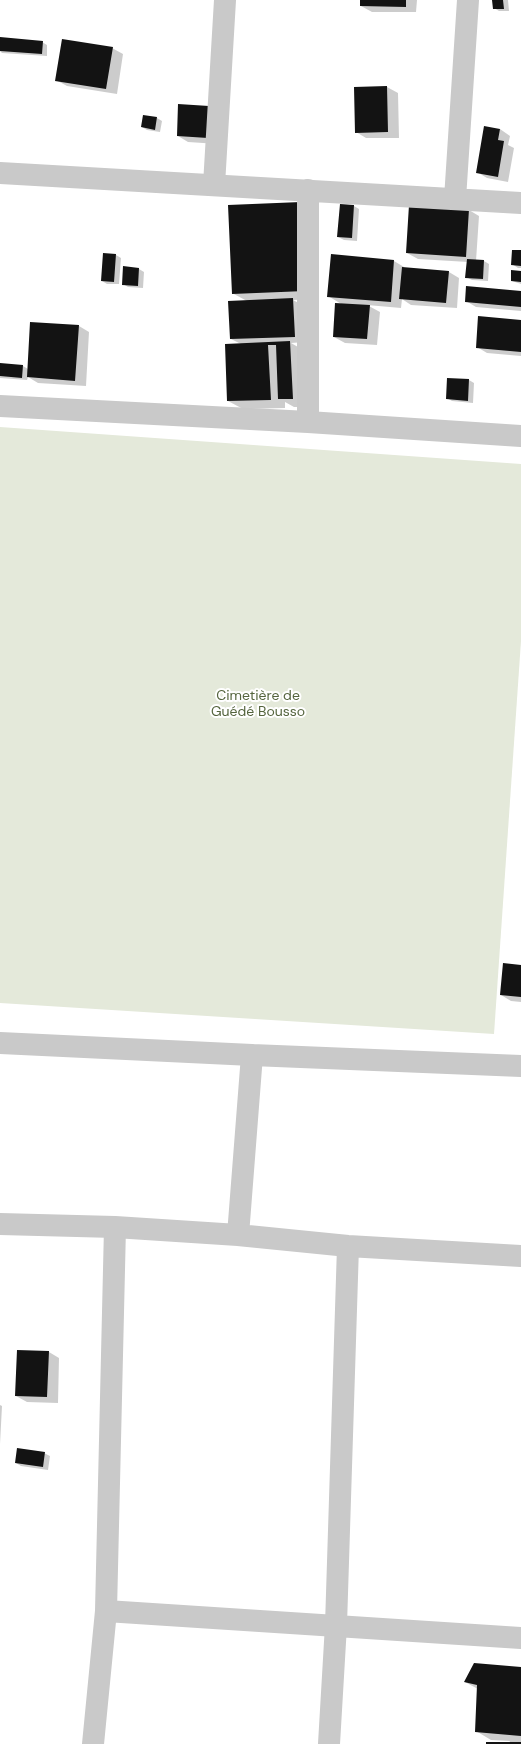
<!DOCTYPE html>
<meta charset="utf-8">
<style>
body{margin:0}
canvas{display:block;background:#fff}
</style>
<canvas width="521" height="1744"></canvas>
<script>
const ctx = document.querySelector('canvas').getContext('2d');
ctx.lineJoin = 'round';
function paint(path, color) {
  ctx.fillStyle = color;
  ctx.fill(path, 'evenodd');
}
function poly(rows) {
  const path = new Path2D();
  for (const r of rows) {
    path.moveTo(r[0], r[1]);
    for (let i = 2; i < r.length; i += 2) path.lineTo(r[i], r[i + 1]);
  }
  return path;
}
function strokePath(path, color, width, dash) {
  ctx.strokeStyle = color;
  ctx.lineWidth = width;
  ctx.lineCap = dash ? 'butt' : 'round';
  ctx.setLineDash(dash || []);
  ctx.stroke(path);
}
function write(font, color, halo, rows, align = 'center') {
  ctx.font = font + ' "DM Sans",sans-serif';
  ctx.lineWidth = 4;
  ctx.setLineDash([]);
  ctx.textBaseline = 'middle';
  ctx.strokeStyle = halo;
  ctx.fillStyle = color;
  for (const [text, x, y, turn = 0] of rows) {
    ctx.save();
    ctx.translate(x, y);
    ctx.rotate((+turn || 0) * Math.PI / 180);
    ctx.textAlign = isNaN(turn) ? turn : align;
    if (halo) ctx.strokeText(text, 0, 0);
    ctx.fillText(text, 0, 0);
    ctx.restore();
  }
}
paint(poly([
 [0,427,521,464,521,641,494,1034,0,1003]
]), '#e4e9da');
paint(poly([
 [361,0,417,0,416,12,372,12,361,6],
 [493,0,508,0,509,11,499,11,494,8],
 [0,38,42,42,47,45,47,56,2,53,0,51],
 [112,48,123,54,117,94,67,86,56,80],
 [387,87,398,93,399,138,366,138,356,132],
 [179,106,218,144,188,142,178,136],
 [157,118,162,121,160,132,147,130,142,127],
 [500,129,510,136,508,145,514,148,508,182,487,178,477,172],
 [341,205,354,206,359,209,357,241,344,240,338,237],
 [469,210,479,216,476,261,484,261,489,264,488,281,472,280,466,277,468,262,418,259,407,253],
 [315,212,319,299,293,300,304,306,305,342,291,343,305,351,307,407,294,407,285,402,285,408,243,409,228,401,241,344,231,339,247,301,232,293],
 [521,251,521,268,518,268,512,264],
 [116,255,121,258,119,284,107,284,102,281],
 [394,261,404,267,404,268,449,272,459,278,457,308,411,305,402,299,401,308,367,305,380,312,377,345,345,343,334,337,343,305,328,296],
 [139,269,144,272,143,288,128,287,123,284],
 [521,272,521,284,512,281],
 [521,292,521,311,476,307,466,301],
 [521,321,521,356,487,353,477,347],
 [79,326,89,332,86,386,38,383,28,377,27,380,0,378,0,364,23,366,28,369],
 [448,379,469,380,474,383,473,403,452,401,447,398],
 [521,966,521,1002,511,1001,501,995],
 [49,1352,59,1358,58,1403,27,1402,16,1396],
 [0,1405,2,1406,0,1444],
 [44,1453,50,1456,48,1470,21,1466,16,1463],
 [521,1668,521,1744,487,1744,509,1743,510,1741,491,1740,476,1731,478,1689,465,1682]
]), '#0003');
paint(poly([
 [360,0,406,0,406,7,360,6],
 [492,0,503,0,504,9,493,9],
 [0,37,43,41,42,54,0,51],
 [62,39,113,47,106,89,55,81],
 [387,86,388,132,355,133,354,87],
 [178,104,209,106,208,138,177,136],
 [143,115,157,117,155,130,141,127],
 [484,126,500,129,498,140,504,141,498,177,476,173],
 [301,202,305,291,232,294,228,205],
 [340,204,354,205,352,238,337,237],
 [409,205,469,209,466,257,406,253],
 [512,250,521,250,521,266,511,265],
 [103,253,116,254,114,282,101,281],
 [331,254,394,260,391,302,327,297],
 [467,259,484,260,483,279,465,278],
 [123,266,139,268,138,286,122,285],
 [402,267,449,271,446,303,399,299],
 [511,270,521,271,521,282,511,281],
 [466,286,521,291,521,307,465,302],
 [293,298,295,337,230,339,228,301],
 [335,303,370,305,367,339,333,337],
 [478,316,521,320,521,352,476,348],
 [30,322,79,325,75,381,27,377],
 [290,341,293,399,278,399,276,345,268,345,271,400,227,401,225,344],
 [0,363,23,365,22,378,0,376],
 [447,378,469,379,468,401,446,399],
 [503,963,521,965,521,997,500,995],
 [17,1350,49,1351,47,1397,15,1396],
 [17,1448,45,1452,43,1467,15,1463],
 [474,1663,521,1667,521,1736,475,1732,477,1685,464,1682],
 [486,1742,521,1742,521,1744,486,1744]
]), '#131313');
strokePath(poly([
 [0,173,521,203],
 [214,185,225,0],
 [455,199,468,0],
 [0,406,308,422,521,436],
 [308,422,308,190],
 [0,1043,252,1055,521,1066],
 [0,1224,115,1227,238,1235,348,1246,521,1256],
 [238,1235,252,1055],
 [106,1611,521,1638],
 [93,1744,106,1611,115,1227],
 [329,1744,336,1625,348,1246]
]), '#c9c9c9', 22);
write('14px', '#54643d', '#fff', [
 ["Cimetière de",258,696],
 ["Guédé Bousso",258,712]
]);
</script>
